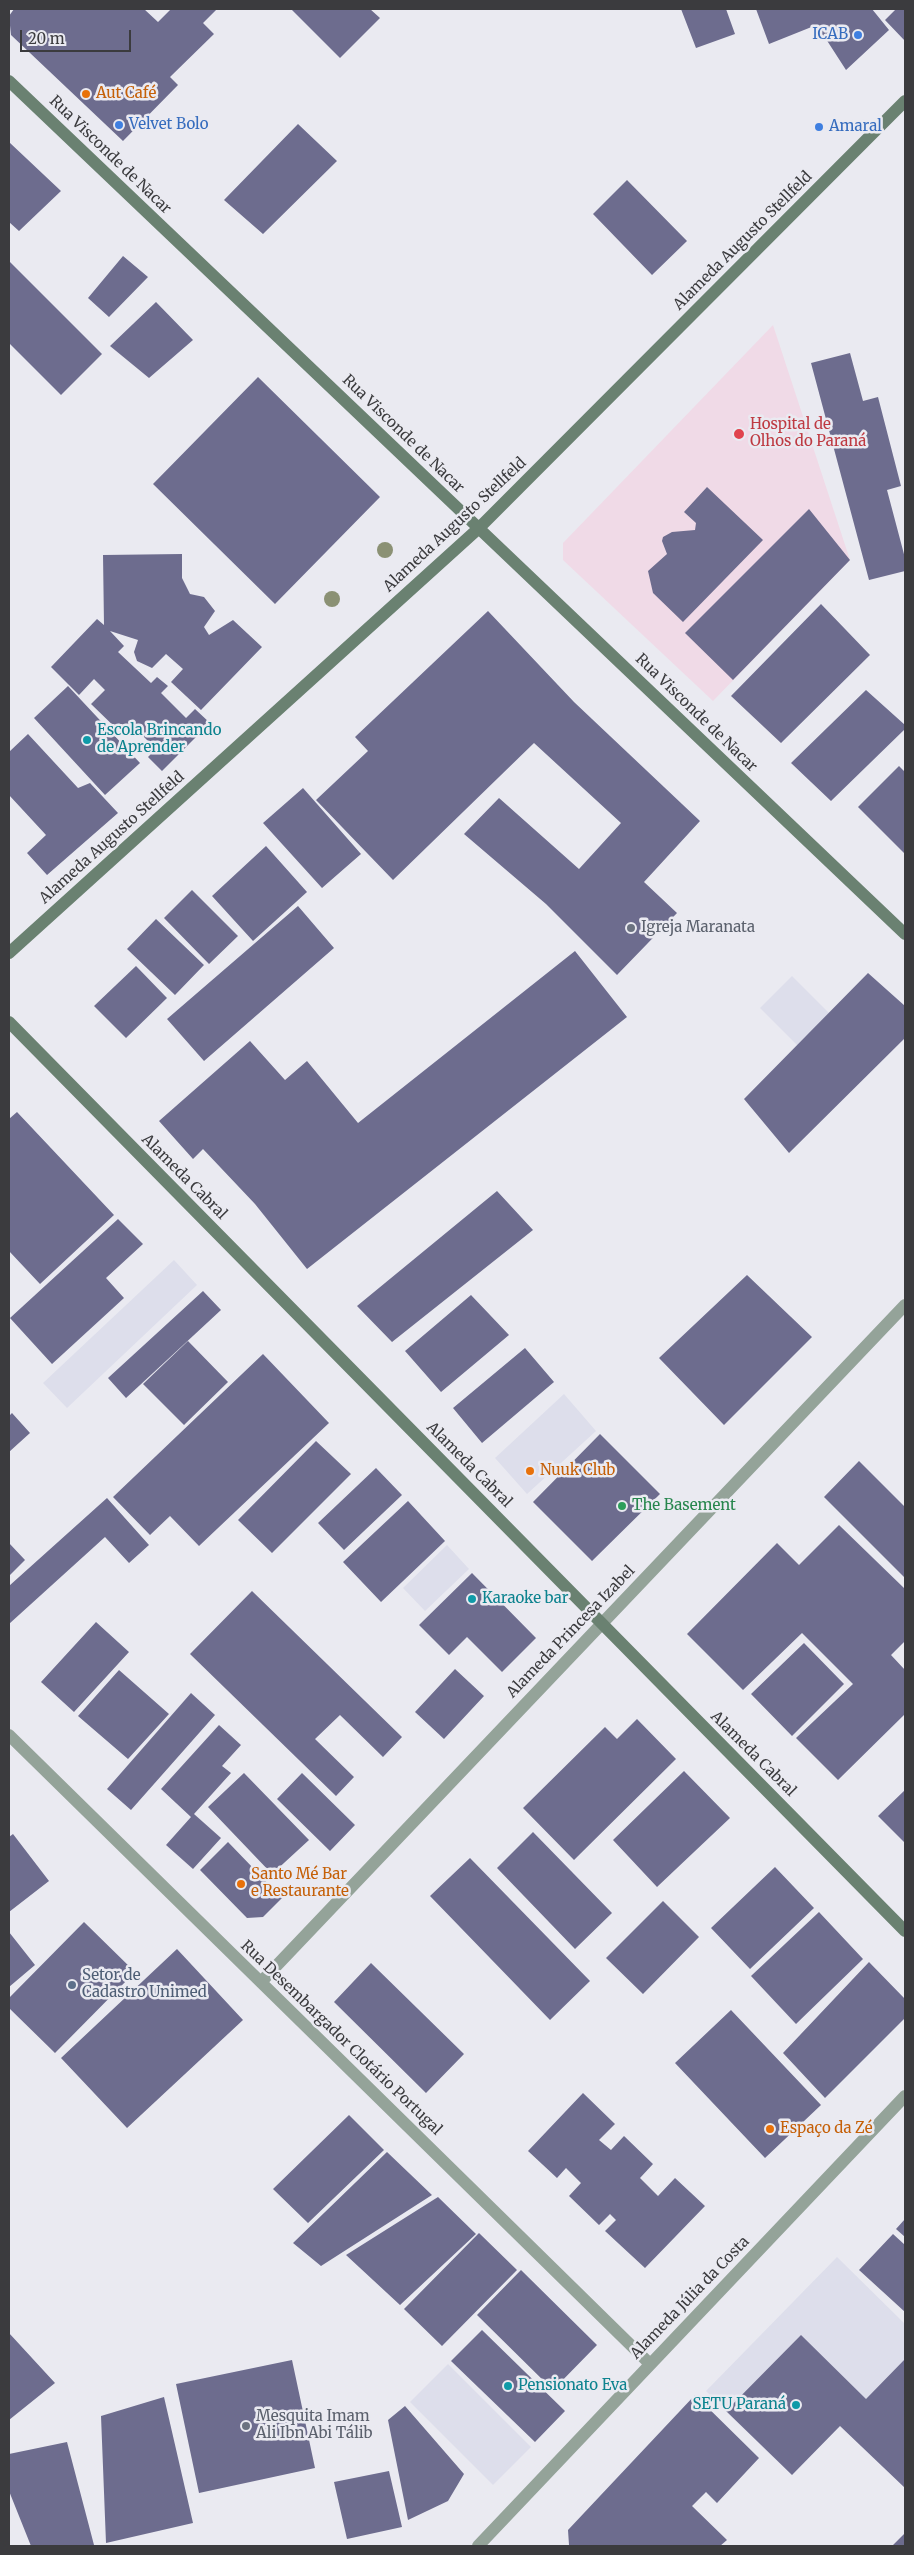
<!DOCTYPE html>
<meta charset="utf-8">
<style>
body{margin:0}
#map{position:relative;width:914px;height:2555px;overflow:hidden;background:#eaeaf1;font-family:Merriweather,serif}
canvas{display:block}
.frame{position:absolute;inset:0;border:10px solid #3b3b3e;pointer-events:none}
.scale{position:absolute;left:20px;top:30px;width:111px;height:22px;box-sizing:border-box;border:2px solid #3b3b3e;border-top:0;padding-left:6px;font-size:15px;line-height:18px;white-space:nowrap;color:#3b3b3e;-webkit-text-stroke:4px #eaeaf1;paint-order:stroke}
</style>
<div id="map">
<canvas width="914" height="2555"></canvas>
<div class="frame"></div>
<div class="scale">20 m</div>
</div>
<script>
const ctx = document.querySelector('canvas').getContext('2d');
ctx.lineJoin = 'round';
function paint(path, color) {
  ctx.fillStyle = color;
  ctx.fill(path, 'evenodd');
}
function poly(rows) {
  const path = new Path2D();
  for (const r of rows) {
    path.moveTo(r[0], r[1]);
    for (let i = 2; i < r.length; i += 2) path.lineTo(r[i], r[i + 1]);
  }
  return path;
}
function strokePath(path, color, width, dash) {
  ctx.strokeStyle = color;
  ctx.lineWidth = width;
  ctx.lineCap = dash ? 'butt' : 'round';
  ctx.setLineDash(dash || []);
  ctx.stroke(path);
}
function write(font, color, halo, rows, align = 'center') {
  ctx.font = font + ' Merriweather,serif';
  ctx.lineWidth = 5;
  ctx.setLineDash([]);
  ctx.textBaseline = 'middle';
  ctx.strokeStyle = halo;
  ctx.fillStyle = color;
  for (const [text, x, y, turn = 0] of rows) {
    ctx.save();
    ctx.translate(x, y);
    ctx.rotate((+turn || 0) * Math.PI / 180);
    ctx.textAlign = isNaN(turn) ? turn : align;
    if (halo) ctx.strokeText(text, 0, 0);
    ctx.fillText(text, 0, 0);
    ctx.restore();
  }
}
paint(poly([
 [792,976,829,1013,798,1046,760,1008],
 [174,1260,197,1285,67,1408,43,1383],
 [564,1394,596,1431,527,1494,495,1458],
 [447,1545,469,1569,425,1611,403,1588],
 [837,2257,905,2324,905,2359,792,2475,706,2391],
 [448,2364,531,2447,493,2485,410,2402]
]), '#dddeeb');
paint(poly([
 [773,325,850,560,713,701,563,560,563,543]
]), '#f0dae7');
paint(poly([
 [14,9,144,9,158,22,171,9,217,9,203,23,214,34,170,77,178,85,123,141,11,35,9,16],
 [291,9,370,9,380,18,340,58],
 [681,9,726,9,735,34,696,48],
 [756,9,872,9,889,30,846,70,826,39,814,26,769,44],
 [896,9,905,9,905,41,885,20],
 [298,124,337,161,263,234,224,200],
 [9,142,61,191,19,231,9,222],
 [627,180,687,241,652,275,593,214],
 [123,256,148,277,109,317,88,298],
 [9,261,102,354,61,395,9,343],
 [156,302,193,340,149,378,110,346],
 [850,353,863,401,878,397,901,486,887,490,905,558,905,571,869,580,811,363],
 [258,377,380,497,275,604,153,484],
 [707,487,763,540,683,622,653,593,648,571,667,554,662,541,663,537,672,532,695,530,696,523,684,512],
 [809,509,850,560,733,680,685,633],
 [182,554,182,578,190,594,204,597,215,611,204,627,209,635,233,620,262,647,201,710,171,682,183,669,166,654,152,668,137,661,134,652,138,640,110,631,124,646,118,652,151,683,157,677,168,686,161,693,186,718,195,709,210,723,162,771,148,757,156,749,132,725,123,735,91,704,105,690,94,679,79,695,51,667,97,619,104,625,103,555],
 [821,604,870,655,781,743,731,696],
 [488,611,574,702,700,821,644,882,677,913,617,975,546,904,464,834,499,798,579,869,621,823,534,743,393,880,316,800,368,751,355,737],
 [68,686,140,763,105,795,34,718],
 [866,690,905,725,905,729,831,801,791,763],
 [28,734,78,788,90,783,118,813,47,875,27,853,46,835,9,795,9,752],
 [899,766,905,772,905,854,858,807],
 [303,788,361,854,322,888,263,823],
 [266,846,307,892,253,941,212,896],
 [192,890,238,936,209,964,164,918],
 [298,906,334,948,204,1061,167,1019],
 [156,919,204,965,175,995,127,949],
 [575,951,627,1017,307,1269,255,1204,203,1149,193,1159,159,1121,250,1041,285,1080,307,1061,358,1123],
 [136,966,167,998,126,1038,94,1006],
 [868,973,905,1006,905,1038,789,1153,744,1099],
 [17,1112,114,1215,40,1284,9,1251,9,1119],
 [497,1191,533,1230,392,1342,357,1306],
 [118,1219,143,1244,106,1278,124,1298,52,1364,10,1318],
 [747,1275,812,1337,724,1425,659,1358],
 [203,1291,221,1310,126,1398,108,1378],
 [471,1295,509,1335,441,1392,405,1351],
 [188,1341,228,1382,184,1425,143,1384],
 [525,1348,554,1382,482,1443,453,1408],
 [263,1354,329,1423,199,1546,170,1516,150,1535,113,1497],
 [12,1413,30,1433,9,1452,9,1416],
 [600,1434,660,1494,592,1561,533,1502],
 [316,1441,351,1474,272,1553,238,1520],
 [859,1461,905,1507,905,1578,824,1497],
 [376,1468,402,1495,344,1550,318,1523],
 [107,1498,149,1545,129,1563,105,1537,9,1624,9,1586],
 [408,1501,445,1541,381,1602,343,1562],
 [839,1525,905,1589,905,1641,891,1655,905,1670,905,1714,838,1780,796,1738,853,1684,802,1633,743,1690,687,1634,777,1543,799,1565],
 [9,1543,25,1560,9,1576],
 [472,1573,536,1638,502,1672,467,1637,449,1655,419,1625],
 [252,1591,402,1737,383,1757,340,1715,315,1739,354,1777,336,1796,190,1654],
 [96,1622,129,1652,74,1712,41,1682],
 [804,1643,844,1684,792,1736,751,1694],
 [455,1669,484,1696,444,1739,415,1712],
 [119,1670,169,1714,128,1759,78,1716],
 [191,1693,215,1715,131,1810,107,1789],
 [637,1719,676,1759,574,1860,523,1808,605,1727,617,1739],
 [219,1725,241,1745,222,1766,231,1773,194,1814,221,1838,193,1869,166,1845,191,1817,161,1789],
 [684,1771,730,1818,657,1887,613,1840],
 [244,1773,309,1840,272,1874,208,1807],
 [302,1773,355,1825,330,1851,277,1799],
 [905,1790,905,1843,878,1816],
 [533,1832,612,1913,575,1949,497,1868],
 [13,1834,49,1881,9,1912,9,1837],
 [228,1842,282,1898,263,1917,247,1918,200,1870],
 [470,1858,590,1981,550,2020,430,1896],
 [775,1867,814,1908,750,1969,711,1928],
 [663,1901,699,1937,643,1994,606,1958],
 [819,1912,863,1959,796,2024,751,1976],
 [84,1922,135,1972,55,2053,9,2008,9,1998],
 [9,1932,35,1965,9,1987],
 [177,1949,243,2020,127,2128,61,2058],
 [869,1962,905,1999,905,2018,825,2098,783,2053],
 [371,1963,464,2054,426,2093,334,2002],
 [731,2010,821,2105,765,2158,675,2063],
 [583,2093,615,2124,599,2140,611,2150,624,2136,653,2164,640,2178,658,2196,675,2178,705,2206,645,2268,605,2231,616,2220,610,2214,599,2225,569,2196,581,2183,566,2168,557,2178,528,2151],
 [349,2115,384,2150,308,2223,273,2189],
 [387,2152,432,2195,321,2266,293,2243],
 [438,2197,476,2234,400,2305,346,2255],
 [905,2219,905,2237,896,2229],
 [479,2233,517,2270,442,2346,404,2309],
 [893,2234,905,2245,905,2312,859,2270],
 [521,2270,597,2345,553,2390,477,2315],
 [482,2330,565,2411,535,2442,451,2361],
 [9,2333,55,2383,9,2420],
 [801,2335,866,2399,905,2359,905,2488,840,2426,792,2475,726,2411],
 [292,2360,315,2468,199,2493,176,2384],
 [695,2395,759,2458,717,2503,706,2492,692,2506,727,2540,720,2546,569,2545,568,2530],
 [164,2397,193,2523,106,2543,101,2416],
 [405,2406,464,2474,448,2501,408,2520,388,2420],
 [67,2442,94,2545,31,2546,9,2491,9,2454],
 [389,2471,402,2527,347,2539,334,2482],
 [905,2533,905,2546,892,2546]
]), '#6d6c8e');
strokePath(poly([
 [9,1735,650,2364],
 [261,1982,905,1305],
 [478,2546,905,2096]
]), '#94a399', 12);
strokePath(poly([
 [9,81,905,934],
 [9,953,479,528,905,101],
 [9,1022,905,1931]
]), '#6a8171', 12);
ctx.fillStyle = '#8b9174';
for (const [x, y] of [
 [385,550],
 [332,599]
]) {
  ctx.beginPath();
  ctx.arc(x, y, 8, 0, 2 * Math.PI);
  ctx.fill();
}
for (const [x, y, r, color] of [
 [858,35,5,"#3f7fe0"],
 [86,94,5,"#e8710a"],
 [119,125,5,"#3f7fe0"],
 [819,127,5,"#3f7fe0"],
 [739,434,6,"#e0444e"],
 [87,740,5,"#0f9aa8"],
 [631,928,5,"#6b7280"],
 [530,1471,5,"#e8710a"],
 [622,1506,5,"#2e9e5b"],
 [472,1599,5,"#0f9aa8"],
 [241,1884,5,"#e8710a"],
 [72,1985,5,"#5c6f8a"],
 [770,2129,5,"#e8710a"],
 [508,2386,5,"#0f9aa8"],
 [796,2405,5,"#0f9aa8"],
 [246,2426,5,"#6b7280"]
]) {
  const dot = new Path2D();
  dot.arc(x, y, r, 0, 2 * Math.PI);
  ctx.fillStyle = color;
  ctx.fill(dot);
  strokePath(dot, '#eaeaf1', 2);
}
write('15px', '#366cbe', '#eaeaf1', [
 ["ICAB",848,35,"right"],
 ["Velvet Bolo",129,125],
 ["Amaral",829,127]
], 'left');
write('15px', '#c56008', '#eaeaf1', [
 ["Aut Café",96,94],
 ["Nuuk Club",540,1471],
 ["Santo Mé Bar",251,1875],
 ["e Restaurante",251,1892],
 ["Espaço da Zé",780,2129]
], 'left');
write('15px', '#3b3b3e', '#eaeaf1', [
 ["Rua Visconde de Nacar",110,155,44],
 ["Alameda Augusto Stellfeld",743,241,-45],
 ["Rua Visconde de Nacar",403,434,44],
 ["Alameda Augusto Stellfeld",455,525,-43],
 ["Rua Visconde de Nacar",696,713,44],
 ["Alameda Augusto Stellfeld",112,838,-42],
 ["Alameda Cabral",184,1177,45],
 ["Alameda Cabral",469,1465,45],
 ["Alameda Princesa Izabel",571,1632,-46],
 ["Alameda Cabral",753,1754,45],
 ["Rua Desembargador Clotário Portugal",341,2038,44],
 ["Alameda Júlia da Costa",690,2298,-46]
]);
write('15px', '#be3a42', '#eaeaf1', [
 ["Hospital de",750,425],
 ["Olhos do Paraná",750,442]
], 'left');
write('15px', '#0d838f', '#eaeaf1', [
 ["Escola Brincando",97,731],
 ["de Aprender",97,748],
 ["Karaoke bar",482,1599],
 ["Pensionato Eva",518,2386],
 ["SETU Paraná",786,2405,"right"]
], 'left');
write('15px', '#5b616d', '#eaeaf1', [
 ["Igreja Maranata",641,928],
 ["Mesquita Imam",256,2417],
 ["Ali Ibn Abi Tálib",256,2434]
], 'left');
write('15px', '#27864d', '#eaeaf1', [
 ["The Basement",632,1506]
], 'left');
write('15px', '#4e5e75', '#eaeaf1', [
 ["Setor de",82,1976],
 ["Cadastro Unimed",82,1993]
], 'left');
</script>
